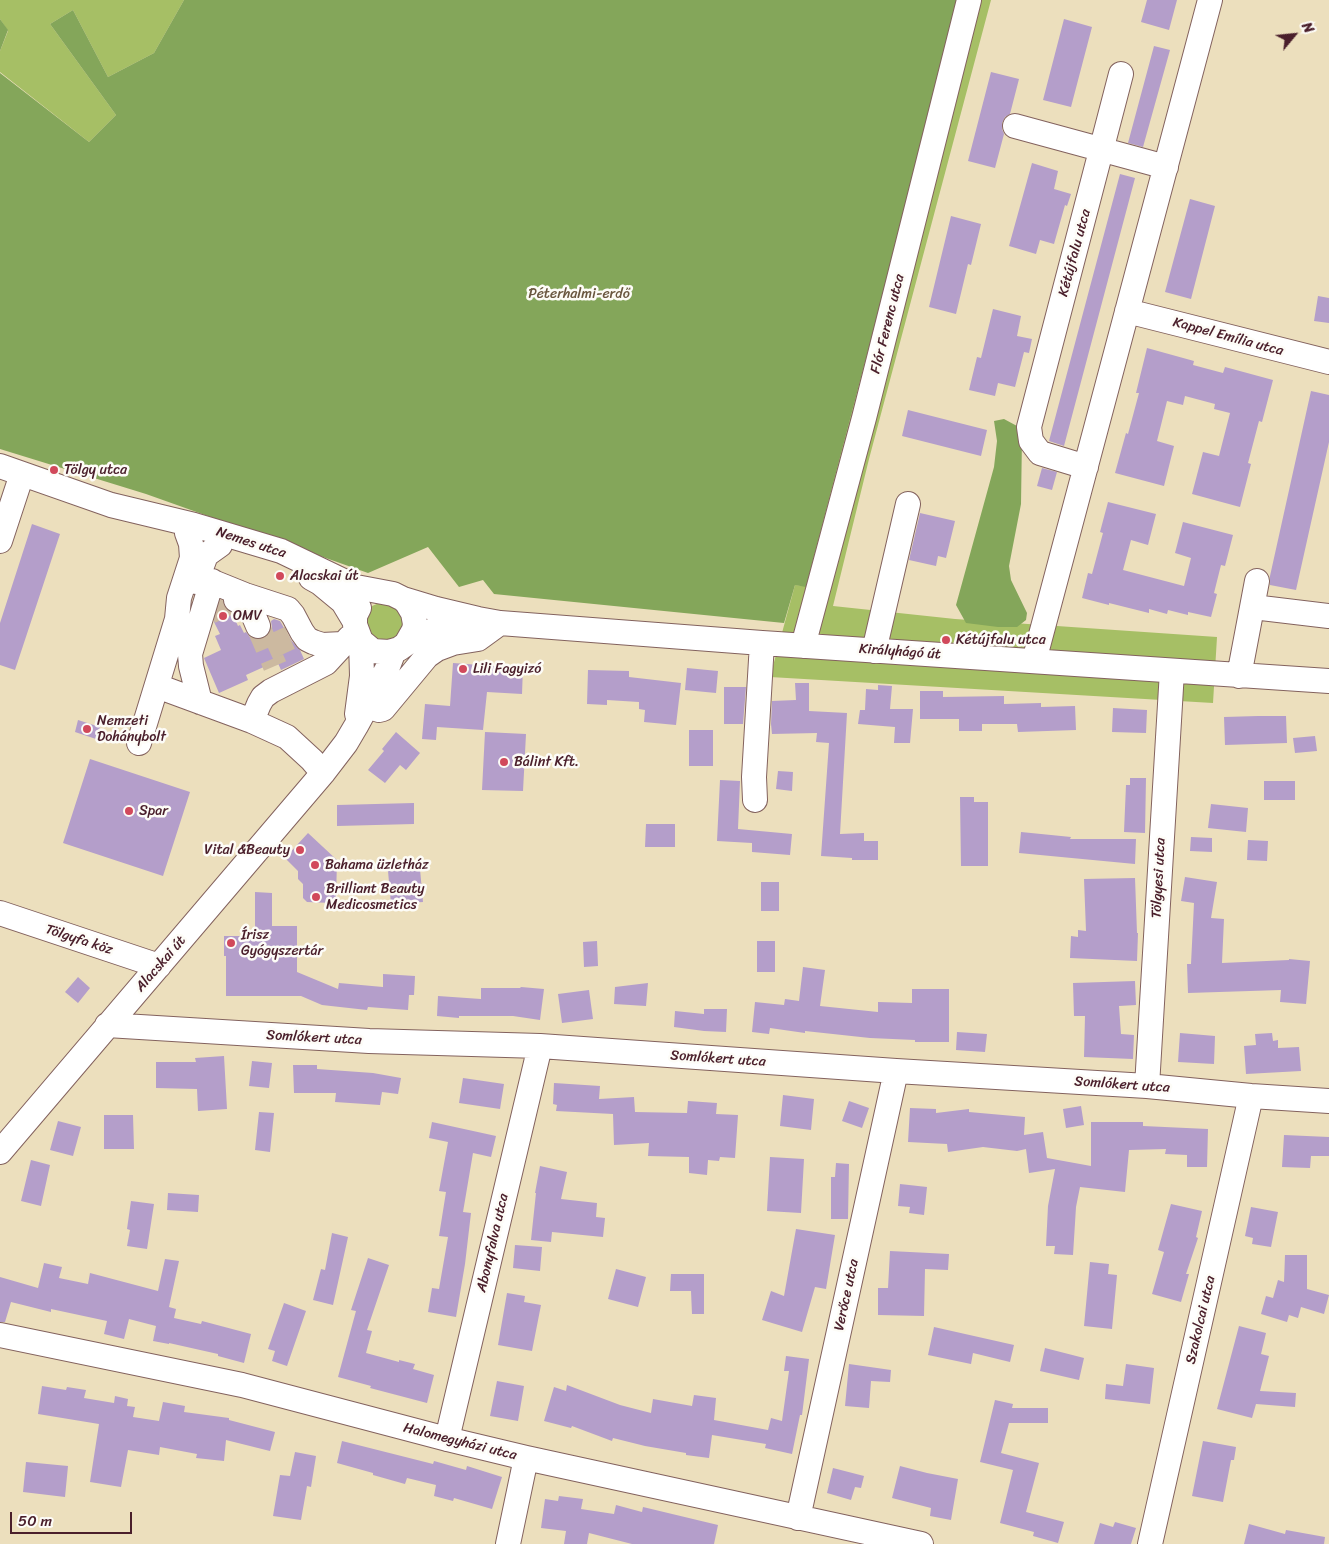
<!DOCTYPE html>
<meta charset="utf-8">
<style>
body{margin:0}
#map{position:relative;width:1329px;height:1544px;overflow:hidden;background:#ecdfbd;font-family:Sriracha,sans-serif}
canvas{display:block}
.north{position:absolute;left:1269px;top:10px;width:50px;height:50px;-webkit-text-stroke:4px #fdfcf7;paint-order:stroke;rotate:62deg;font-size:14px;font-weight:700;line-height:20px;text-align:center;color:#4a1f2b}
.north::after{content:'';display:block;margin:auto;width:18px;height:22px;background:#4a1f2b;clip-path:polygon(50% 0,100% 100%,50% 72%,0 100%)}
.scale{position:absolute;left:10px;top:1512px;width:122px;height:22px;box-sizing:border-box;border:2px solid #4a1f2b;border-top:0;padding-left:6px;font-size:15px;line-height:18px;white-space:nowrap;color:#4a1f2b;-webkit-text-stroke:4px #fdfcf7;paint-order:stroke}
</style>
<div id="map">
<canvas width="1329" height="1544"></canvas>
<div class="north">N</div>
<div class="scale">50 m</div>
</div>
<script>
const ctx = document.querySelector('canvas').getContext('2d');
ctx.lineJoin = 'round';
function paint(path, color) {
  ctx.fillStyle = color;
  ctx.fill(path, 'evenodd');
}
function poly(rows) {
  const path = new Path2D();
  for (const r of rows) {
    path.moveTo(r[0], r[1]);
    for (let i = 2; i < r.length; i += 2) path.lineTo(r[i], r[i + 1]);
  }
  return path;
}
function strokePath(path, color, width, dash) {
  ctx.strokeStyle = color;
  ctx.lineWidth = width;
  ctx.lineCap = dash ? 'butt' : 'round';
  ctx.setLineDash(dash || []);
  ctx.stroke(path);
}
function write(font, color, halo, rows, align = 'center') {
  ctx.font = font + ' Sriracha,sans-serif';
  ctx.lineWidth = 5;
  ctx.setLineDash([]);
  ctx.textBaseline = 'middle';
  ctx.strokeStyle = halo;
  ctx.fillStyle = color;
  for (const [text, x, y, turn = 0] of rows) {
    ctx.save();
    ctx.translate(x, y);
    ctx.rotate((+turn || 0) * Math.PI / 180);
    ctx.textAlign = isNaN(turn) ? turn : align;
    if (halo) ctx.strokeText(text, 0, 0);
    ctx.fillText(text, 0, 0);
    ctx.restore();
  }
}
paint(poly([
 [0,0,184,0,154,53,108,77,73,10,50,24,116,115,89,142,0,72,0,51,8,31,0,19],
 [960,0,991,0,869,459,833,606,955,619,1217,637,1213,703,770,677,795,585,806,586],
 [379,603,395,605,404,617,402,633,390,642,375,640,365,628,367,612,372,606]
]), '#a6bf65');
paint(poly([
 [184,0,960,0,806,587,795,585,784,623,494,594,483,580,459,587,428,547,368,573,146,494,0,449,0,73,89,142,116,115,50,24,73,10,108,77,154,53],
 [0,19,8,30,0,51],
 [1004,419,1017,426,1022,436,1021,504,1009,566,1011,580,1027,613,1026,620,1017,627,998,627,966,623,956,605,994,467,997,441,994,421]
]), '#84a65a');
paint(poly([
 [1147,0,1177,0,1169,30,1141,22],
 [1064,19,1092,27,1071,107,1043,100],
 [1154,46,1170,50,1143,147,1128,143],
 [991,72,1019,79,1010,114,1005,117,1002,123,1002,129,1004,134,995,168,968,161],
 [1032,163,1058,171,1054,189,1071,194,1067,206,1065,205,1054,244,1040,240,1036,254,1009,246],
 [1120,174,1135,178,1064,446,1049,441],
 [1190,199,1215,206,1191,299,1165,292],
 [951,216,981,224,971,265,968,264,956,314,929,307],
 [1318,296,1329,298,1329,323,1314,321],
 [993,309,1021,316,1017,336,1032,339,1029,353,1024,352,1015,387,998,383,995,396,969,390,977,357,981,358],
 [1147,348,1194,361,1193,365,1223,373,1225,367,1273,380,1262,422,1259,421,1248,463,1251,464,1240,507,1192,494,1203,452,1219,456,1230,413,1214,409,1215,404,1185,396,1183,405,1167,401,1157,441,1174,446,1164,486,1115,473,1126,433,1128,434,1139,393,1136,393],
 [1311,391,1329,395,1329,442,1296,590,1270,585,1270,576],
 [908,410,987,430,981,456,902,436],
 [1042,468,1057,472,1052,490,1037,486],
 [1108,502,1156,514,1148,545,1131,540,1123,570,1184,586,1191,558,1175,553,1183,522,1233,535,1225,566,1221,565,1214,593,1217,594,1211,617,1188,612,1188,615,1168,610,1167,614,1149,609,1149,613,1109,603,1109,605,1082,598,1088,573,1092,574,1103,533,1100,532],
 [920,513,955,521,946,558,938,556,936,566,909,560],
 [32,524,60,534,15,670,0,665,0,623],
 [221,600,222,601,224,607,229,611,232,613,238,626,240,625,244,633,246,632,250,637,256,640,263,639,269,635,272,628,271,621,274,619,280,621,291,640,300,650,304,659,281,670,277,661,246,675,248,680,219,693,204,658,221,650,215,636,220,634,214,622],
 [453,663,507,667,523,667,522,694,487,692,483,730,437,727,436,740,422,739,425,704,450,706],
 [687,668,718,671,716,693,685,690],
 [588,670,629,671,629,677,681,683,676,725,644,722,645,710,639,709,639,702,607,700,607,705,587,704],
 [795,683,809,683,809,711,847,713,840,834,864,833,864,841,878,841,878,860,852,860,852,858,821,856,829,743,816,742,817,733,772,734,771,724,772,701,796,700],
 [878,685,892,686,890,709,913,709,910,743,894,743,895,727,858,724,860,710,865,710,866,689,878,690],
 [724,687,746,687,743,724,724,724],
 [920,691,943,691,943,697,1004,696,1004,704,1041,703,1041,707,1075,706,1076,730,1018,732,1017,724,982,724,982,731,959,731,959,719,920,719],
 [1113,708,1147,710,1146,733,1112,732],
 [1258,716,1286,716,1287,743,1225,745,1224,717],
 [78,720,100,727,96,739,75,732],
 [689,730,713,730,713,766,689,766],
 [396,732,420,753,406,770,400,765,385,783,368,770,384,751,382,749],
 [485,732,526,734,523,791,482,790],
 [1315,736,1317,751,1295,753,1293,738],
 [90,759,190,792,163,876,63,843],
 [778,771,793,772,792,791,776,789],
 [1130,778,1146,778,1145,833,1124,832,1126,785,1130,785],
 [720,780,740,781,738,829,792,834,790,855,752,852,752,843,717,841],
 [1264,781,1295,781,1295,800,1264,800],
 [960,797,974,797,974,802,988,802,988,866,961,866],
 [414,803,414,824,337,826,337,805],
 [1211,804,1248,808,1246,832,1208,828],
 [646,824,675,824,675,847,645,847],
 [1021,832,1071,837,1070,839,1136,839,1135,864,1019,853],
 [308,833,337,860,336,899,332,903,307,902,303,898,303,884,298,879,298,871,285,858],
 [1191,837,1212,838,1212,852,1190,851],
 [1248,840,1268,841,1267,861,1247,860],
 [420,869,423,902,391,904,388,871],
 [1185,877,1217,882,1211,918,1224,919,1222,963,1289,960,1289,959,1310,961,1306,1004,1280,1002,1281,990,1188,993,1187,964,1191,964,1194,903,1181,901],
 [1135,878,1137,933,1138,933,1137,961,1070,958,1071,936,1078,937,1078,930,1086,931,1084,879],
 [761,882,779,882,779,911,761,911],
 [255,892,272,893,272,926,297,926,297,972,338,989,339,983,383,987,383,974,415,976,414,995,409,995,408,1010,368,1007,367,1010,322,1005,301,996,226,996,226,956,224,956,224,936,255,936],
 [597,941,598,966,584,967,583,942],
 [757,941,775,941,775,972,757,972],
 [803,967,825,970,820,1006,878,1012,878,1002,912,1003,912,989,949,989,949,1042,915,1042,915,1040,870,1038,805,1031,805,1033,770,1028,769,1034,752,1032,755,1002,784,1005,785,999,799,1001],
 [78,977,90,988,78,1003,65,992],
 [1135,981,1136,1005,1119,1006,1121,1034,1134,1035,1133,1059,1084,1057,1085,1016,1074,1016,1073,983],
 [648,983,646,1006,614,1004,615,987],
 [521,987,544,989,540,1020,513,1016,459,1016,459,1018,437,1016,438,996,481,999,481,988,520,988],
 [589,990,593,1019,562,1023,558,994],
 [704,1009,727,1009,726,1032,704,1031,674,1027,675,1011,704,1014],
 [957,1032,987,1034,985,1052,956,1050],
 [1180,1033,1215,1036,1214,1064,1178,1062],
 [1272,1033,1273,1041,1278,1040,1278,1048,1299,1047,1301,1071,1246,1074,1244,1046,1256,1045,1255,1034],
 [224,1056,227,1109,198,1111,197,1089,156,1088,156,1062,196,1062,195,1058],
 [252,1061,272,1063,269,1088,249,1086],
 [293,1065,317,1065,317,1069,373,1073,401,1078,398,1094,382,1092,380,1105,335,1102,336,1093,294,1093],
 [463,1078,504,1084,500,1109,459,1103],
 [554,1083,600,1086,599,1099,634,1097,635,1112,687,1113,688,1101,717,1103,716,1114,738,1115,735,1158,720,1157,719,1161,708,1160,707,1175,689,1173,689,1157,648,1156,649,1143,614,1145,613,1114,556,1111,557,1105,553,1104],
 [783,1095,814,1099,811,1130,780,1126],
 [849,1101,869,1108,862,1128,842,1121],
 [1081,1106,1084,1125,1066,1128,1063,1109],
 [910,1108,936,1109,936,1113,969,1109,969,1112,1025,1117,1024,1135,1043,1132,1047,1158,1091,1166,1091,1122,1143,1122,1143,1126,1208,1129,1207,1167,1187,1167,1187,1155,1165,1154,1166,1149,1129,1150,1125,1192,1080,1187,1076,1207,1073,1255,1054,1254,1055,1246,1046,1246,1048,1206,1055,1169,1029,1173,1026,1149,1017,1151,983,1147,948,1152,947,1144,908,1142],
 [259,1112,274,1113,270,1152,255,1150],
 [104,1115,133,1115,134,1149,104,1149],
 [58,1121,81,1127,73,1156,50,1150],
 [432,1122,496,1136,491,1157,473,1153,463,1212,471,1213,465,1264,456,1317,428,1312,432,1288,439,1289,448,1237,439,1236,446,1192,439,1191,448,1142,429,1138],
 [1284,1135,1329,1137,1329,1156,1311,1156,1310,1168,1282,1167],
 [770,1157,804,1159,801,1213,767,1211],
 [31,1160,50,1165,41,1206,21,1201],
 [836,1163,849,1164,848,1219,831,1219,831,1177,835,1177],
 [540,1166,567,1172,561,1199,597,1203,596,1217,605,1218,603,1237,552,1232,551,1242,531,1240,536,1193,535,1193],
 [900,1184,927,1187,924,1215,909,1213,910,1207,898,1206],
 [168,1193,199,1195,198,1212,167,1210],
 [131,1201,154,1204,147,1249,127,1246,130,1230,127,1229],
 [1171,1204,1202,1211,1196,1237,1198,1238,1186,1274,1189,1274,1181,1302,1152,1294,1164,1252,1158,1250],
 [1251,1207,1278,1212,1271,1247,1252,1244,1253,1238,1245,1236],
 [796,1229,835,1235,826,1289,815,1287,802,1332,762,1320,771,1291,784,1296],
 [332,1233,348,1237,333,1305,313,1300,321,1269,325,1270],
 [515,1245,542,1247,540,1271,513,1268],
 [890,1251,949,1254,948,1270,925,1269,924,1316,878,1315,878,1288,888,1288],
 [1285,1255,1307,1255,1307,1289,1329,1295,1324,1314,1301,1307,1298,1318,1289,1315,1287,1322,1261,1314,1266,1296,1273,1298,1278,1280,1284,1282],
 [368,1258,389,1265,367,1330,372,1331,366,1353,399,1362,399,1360,415,1364,413,1369,434,1375,427,1403,370,1388,371,1386,338,1377,356,1311,351,1310],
 [165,1259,179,1261,169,1307,176,1309,174,1318,201,1324,202,1321,251,1334,244,1363,218,1356,218,1354,169,1343,169,1344,153,1341,156,1326,129,1319,124,1339,104,1334,107,1321,51,1309,51,1312,11,1302,5,1322,0,1322,0,1277,38,1288,44,1263,62,1267,59,1278,88,1284,90,1273,158,1291],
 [1090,1262,1109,1264,1108,1274,1117,1275,1112,1329,1084,1326],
 [616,1269,646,1277,638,1307,608,1299],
 [671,1274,704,1274,704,1314,692,1314,691,1291,670,1291],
 [507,1293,525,1296,524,1302,541,1305,532,1351,498,1345],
 [284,1303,306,1311,287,1366,272,1361,275,1351,268,1349],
 [1239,1326,1266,1333,1261,1354,1269,1356,1260,1391,1296,1393,1295,1407,1256,1404,1252,1418,1217,1409],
 [934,1327,1014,1345,1010,1362,973,1353,971,1364,928,1355],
 [1045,1348,1084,1358,1079,1380,1040,1371],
 [786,1356,809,1359,802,1415,800,1415,792,1454,765,1448,766,1444,712,1435,709,1458,686,1455,686,1453,645,1446,613,1438,612,1441,572,1426,571,1428,544,1421,554,1387,566,1391,567,1385,620,1405,651,1413,653,1399,692,1406,694,1395,716,1398,714,1420,768,1430,771,1418,782,1421,789,1371,784,1371],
 [849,1364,891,1370,890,1382,871,1381,869,1408,845,1406],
 [1126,1364,1154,1368,1150,1404,1105,1399,1106,1384,1123,1386],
 [497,1381,524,1386,518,1421,490,1416],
 [42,1386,66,1390,67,1387,86,1390,84,1398,114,1403,115,1396,128,1399,127,1406,135,1407,133,1417,159,1421,163,1402,185,1406,184,1412,229,1418,229,1420,275,1432,270,1451,226,1440,224,1461,196,1458,197,1454,160,1447,159,1455,128,1450,121,1487,90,1482,99,1424,38,1414],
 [995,1400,1013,1404,1012,1408,1048,1408,1048,1423,1009,1423,1001,1453,1039,1463,1026,1512,1064,1522,1058,1543,1033,1536,1034,1532,1000,1523,1013,1470,980,1462],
 [342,1441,433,1464,434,1461,466,1470,467,1466,502,1477,492,1509,454,1498,453,1501,434,1496,436,1485,407,1478,405,1484,373,1475,373,1473,337,1463],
 [1203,1441,1236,1447,1234,1460,1231,1460,1223,1502,1192,1496],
 [295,1452,316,1456,311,1487,307,1486,301,1520,273,1516,280,1475,290,1476],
 [26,1462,68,1466,65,1497,23,1492],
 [900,1466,927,1473,958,1479,951,1520,930,1516,931,1508,892,1498],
 [833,1468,864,1476,861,1488,855,1487,851,1500,827,1493],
 [559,1496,583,1499,581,1509,614,1514,616,1505,642,1512,643,1507,718,1525,714,1544,632,1544,589,1533,587,1544,564,1544,566,1531,541,1528,545,1499,558,1501],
 [1115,1522,1136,1528,1131,1544,1094,1544,1100,1523,1113,1527],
 [1249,1524,1285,1534,1286,1530,1325,1537,1324,1544,1244,1544]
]), '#b49eca');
strokePath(poly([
 [210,612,229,603],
 [258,626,275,666],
 [268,648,294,636]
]), '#ccb9a0', 24, [24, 12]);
const minor = poly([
 [1015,126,1166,167],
 [1127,311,1329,362],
 [0,466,111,505,194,525,281,551,356,587,393,594,403,599,436,609,478,619,500,623,762,643,1329,681],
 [1086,467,1040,453,1031,441,1029,427,1121,74],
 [0,541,22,474],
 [198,576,245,595,288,609,293,615,302,632,307,639,313,642,322,645,343,644],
 [311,578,320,583,343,602,355,622],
 [196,582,206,555,220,545],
 [236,600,245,595,258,626],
 [1253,607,1329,616],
 [359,608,355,616,355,625,361,641,373,651,389,652,399,649,406,644,414,630,415,624,413,613,407,603,403,599],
 [409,640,440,627,471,619],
 [803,646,864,418,969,0],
 [874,651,908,504],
 [1034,661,1210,0],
 [1239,676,1257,581],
 [157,686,252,721,287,737,312,760,323,773],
 [200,702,191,666,190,654,212,581],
 [367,706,379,710,383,709,427,656,437,649,453,643,478,639,500,623],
 [357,714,362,676,361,641],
 [252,721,259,704,263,697,271,691,326,663,349,638],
 [139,743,177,619,179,598,192,558,191,544,187,533],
 [755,800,754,777,762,643],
 [0,913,159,966],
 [107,1025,369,1041,540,1046,896,1071,1147,1086,1251,1096,1329,1101],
 [1147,1086,1172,671],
 [0,1152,323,773,346,743,356,726,387,669,394,651],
 [0,1335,242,1385,447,1439,526,1458,921,1544],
 [447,1439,540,1046],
 [798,1518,896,1071],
 [508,1544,526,1458],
 [1150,1544,1251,1096]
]);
strokePath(minor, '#83625e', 26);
strokePath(minor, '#fff', 24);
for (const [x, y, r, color] of [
 [54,470,5,"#d1495b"],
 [280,576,5,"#d1495b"],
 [223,616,5,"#d1495b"],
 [946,640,5,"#d1495b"],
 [463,669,5,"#d1495b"],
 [87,729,5,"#d1495b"],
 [504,762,5,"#d1495b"],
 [129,811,5,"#d1495b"],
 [300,850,5,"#d1495b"],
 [315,865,5,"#d1495b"],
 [316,897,5,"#d1495b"],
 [231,943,5,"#d1495b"]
]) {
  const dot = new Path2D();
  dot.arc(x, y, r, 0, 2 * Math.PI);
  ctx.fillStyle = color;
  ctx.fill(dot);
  strokePath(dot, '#fdfcf7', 2);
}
write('14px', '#4a1f2b', '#fdfcf7', [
 ["Kétújfalu utca",1075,253,-75],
 ["Flór Ferenc utca",888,324,-76],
 ["Kappel Emília utca",1228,337,15],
 ["Nemes utca",251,543,18],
 ["Királyhágó út",900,652,4],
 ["Tölgyesi utca",1159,878,-87],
 ["Tölgyfa köz",79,940,18],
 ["Alacskai út",161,964,-49],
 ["Somlókert utca",314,1038,3],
 ["Somlókert utca",718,1059,4],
 ["Somlókert utca",1122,1085,4],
 ["Abonyfalva utca",493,1243,-77],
 ["Verőce utca",847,1295,-78],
 ["Szakolcai utca",1201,1320,-77],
 ["Halomegyházi utca",460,1442,14]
]);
write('14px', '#6a573f', '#fdfcf7', [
 ["Péterhalmi-erdő",579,294]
]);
write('14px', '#4a1f2b', '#fdfcf7', [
 ["Tölgy utca",64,470],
 ["Alacskai út",290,576],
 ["OMV",233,616],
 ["Kétújfalu utca",956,640],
 ["Lili Fagyizó",473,669],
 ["Nemzeti",97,721],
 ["Dohánybolt",97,737],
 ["Bálint Kft.",514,762],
 ["Spar",139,811],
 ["Vital &Beauty",290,850,"right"],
 ["Bahama üzletház",325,865],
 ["Brilliant Beauty",326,889],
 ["Medicosmetics",326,905],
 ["Írisz",241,935],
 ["Gyógyszertár",241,951]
], 'left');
</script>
